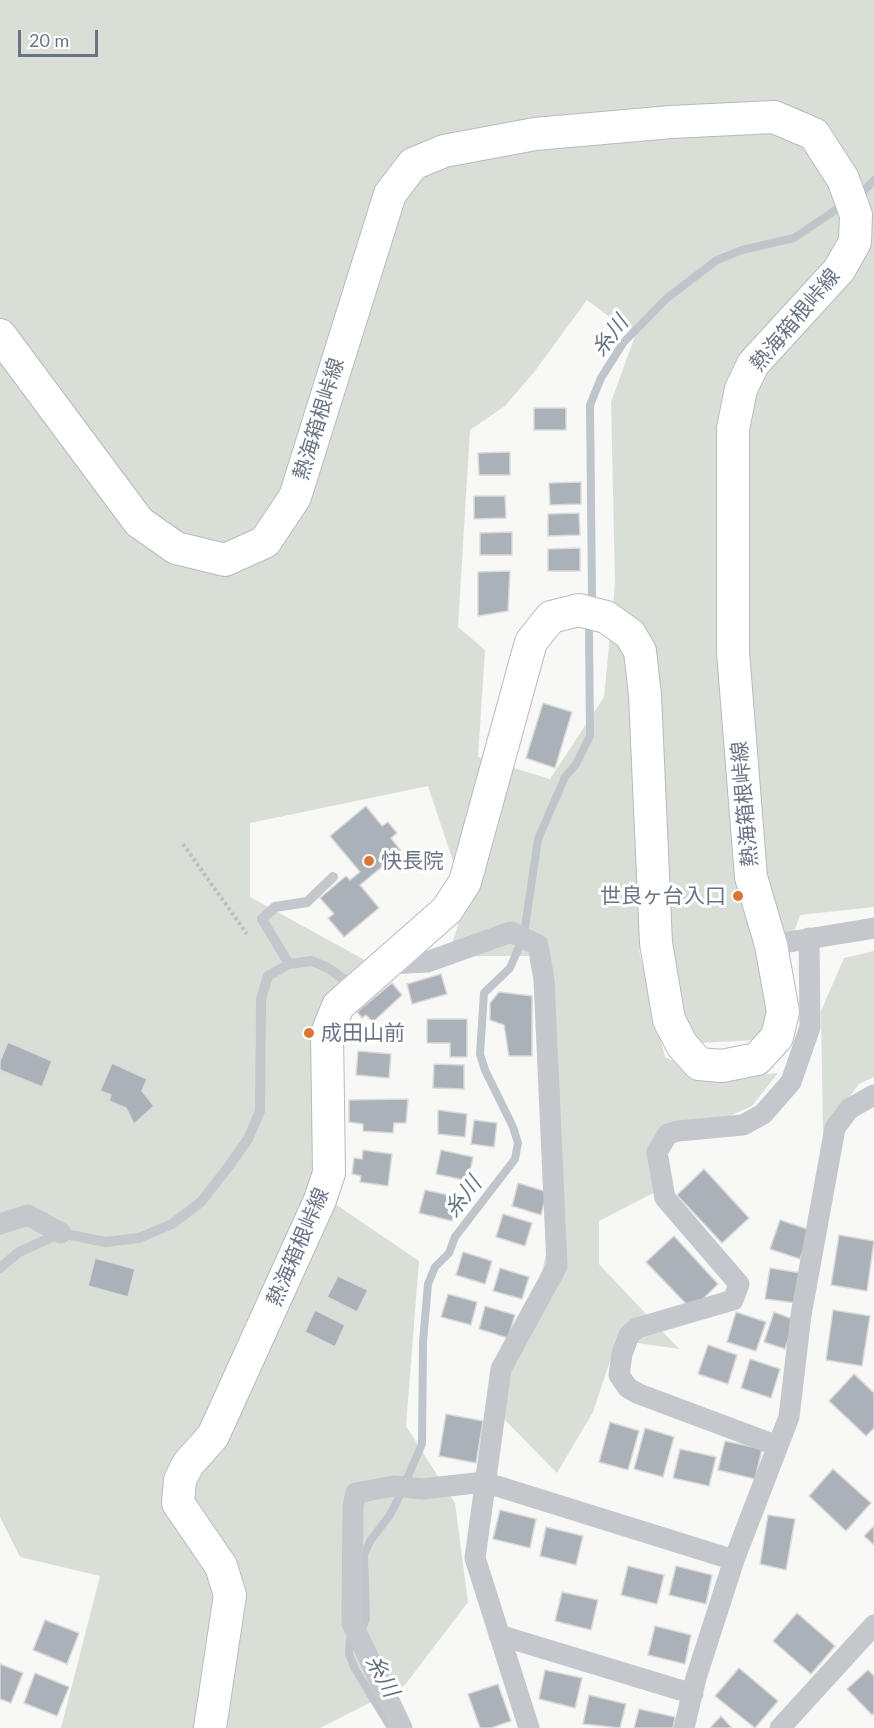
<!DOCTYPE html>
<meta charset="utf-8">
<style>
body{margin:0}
#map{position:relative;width:874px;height:1728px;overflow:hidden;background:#f8f8f6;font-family:Lato,sans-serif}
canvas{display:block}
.scale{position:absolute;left:18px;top:30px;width:80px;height:27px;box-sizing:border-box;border:3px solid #697485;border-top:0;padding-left:8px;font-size:18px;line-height:21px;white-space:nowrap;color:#697485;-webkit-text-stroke:4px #fff;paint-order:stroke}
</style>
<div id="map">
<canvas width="874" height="1728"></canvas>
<div class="scale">20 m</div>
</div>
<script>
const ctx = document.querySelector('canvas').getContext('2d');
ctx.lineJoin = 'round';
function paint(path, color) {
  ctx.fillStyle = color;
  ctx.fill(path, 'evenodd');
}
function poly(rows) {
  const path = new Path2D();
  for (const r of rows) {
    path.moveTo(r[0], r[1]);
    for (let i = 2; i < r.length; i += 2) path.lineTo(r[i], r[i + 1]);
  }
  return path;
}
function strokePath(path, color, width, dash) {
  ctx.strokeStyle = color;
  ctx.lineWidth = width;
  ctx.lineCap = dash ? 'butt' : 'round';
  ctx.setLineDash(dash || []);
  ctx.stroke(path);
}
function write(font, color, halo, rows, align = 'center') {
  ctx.font = font + ' Lato,"Noto Sans JP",sans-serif';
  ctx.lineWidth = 6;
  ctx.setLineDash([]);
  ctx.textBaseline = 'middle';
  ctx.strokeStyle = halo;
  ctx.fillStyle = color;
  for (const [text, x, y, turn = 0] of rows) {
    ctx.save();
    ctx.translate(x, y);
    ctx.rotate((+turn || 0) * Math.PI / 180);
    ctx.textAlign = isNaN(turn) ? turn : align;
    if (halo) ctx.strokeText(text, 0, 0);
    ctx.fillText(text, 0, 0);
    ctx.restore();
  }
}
paint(poly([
 [0,0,874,0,874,907,800,915,758,1040,697,1043,646,949,639,950,665,1057,715,1080,778,1073,752,1106,716,1122,648,1146,659,1190,599,1221,599,1264,679,1349,617,1340,593,1412,557,1473,496,1411,538,1287,560,1199,543,956,448,956,466,900,428,786,250,823,250,897,394,976,327,999,322,1195,419,1261,406,1426,455,1503,468,1602,405,1685,320,1728,61,1728,100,1576,20,1557,0,1517],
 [587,300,635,336,611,402,615,584,604,697,550,779,478,757,485,650,458,627,470,430,505,406,535,371],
 [874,951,874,1077,859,1084,823,1133,821,1011,844,958]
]), '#d9dfd7');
strokePath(poly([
 [861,194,874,180],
 [592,597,590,405,601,378,623,343,667,298,717,260,742,250,794,238,837,209],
 [524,934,538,839,565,777,576,764,590,736,589,631],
 [405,1483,422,1444,423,1342,428,1284,435,1267,449,1253,455,1237,515,1159,518,1143,513,1127,485,1070,480,1054,484,993,510,968,519,947],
 [363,1626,366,1619,364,1555,370,1541,390,1515,400,1495],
 [350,1639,349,1654,355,1669,391,1728]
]), '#bec6cc', 8);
const building = poly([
 [534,408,566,408,566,430,534,430,534,408],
 [510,452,510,475,479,475,478,453,510,452],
 [581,482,581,504,550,505,549,483,581,482],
 [474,496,505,496,506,518,474,519,474,496],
 [579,513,580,535,548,536,548,514,579,513],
 [512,532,512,555,480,555,480,533,512,532],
 [580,548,580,571,548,571,548,549,580,548],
 [510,571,508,611,478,616,478,572,510,571],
 [543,703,572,712,555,768,526,758,543,703],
 [366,806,382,826,388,822,397,833,391,838,401,851,360,885,379,908,344,937,328,918,334,914,320,898,346,876,350,880,360,872,330,836,366,806],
 [441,974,447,994,412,1004,407,984,441,974],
 [392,983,402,995,373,1022,366,1015,362,1018,357,1012,392,983],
 [499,992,532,996,532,1056,509,1056,504,1025,490,1020,490,1003,499,992],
 [427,1019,467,1019,467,1057,450,1057,450,1043,427,1043,427,1019],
 [8,1042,52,1061,42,1087,0,1070,0,1061,8,1042],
 [358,1051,391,1054,389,1078,356,1075,358,1051],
 [112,1063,147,1079,142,1091,154,1106,134,1124,126,1108,109,1101,111,1095,100,1091,112,1063],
 [434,1064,464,1065,464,1089,433,1088,434,1064],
 [408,1099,406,1123,394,1123,393,1133,363,1131,363,1124,349,1122,349,1100,408,1099],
 [438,1110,467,1114,465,1137,438,1134,438,1110],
 [474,1120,497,1123,494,1147,471,1144,474,1120],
 [363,1150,392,1154,388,1186,360,1182,361,1176,352,1174,354,1158,362,1159,363,1150],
 [441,1150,473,1157,468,1181,436,1174,441,1150],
 [704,1169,749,1218,722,1243,677,1195,704,1169],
 [518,1183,547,1192,541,1215,512,1206,518,1183],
 [425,1190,457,1197,452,1221,419,1213,425,1190],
 [503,1214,532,1223,525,1246,496,1237,503,1214],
 [780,1220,810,1230,800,1259,770,1249,780,1220],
 [839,1235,874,1241,867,1291,831,1285,839,1235],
 [674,1236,718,1284,692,1310,646,1262,674,1236],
 [463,1252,492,1261,485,1284,456,1275,463,1252],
 [95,1258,135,1269,128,1297,88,1286,95,1258],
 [500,1268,529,1277,522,1299,493,1291,500,1268],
 [770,1268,801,1273,797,1303,765,1299,770,1268],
 [338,1276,368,1290,357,1312,327,1297,338,1276],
 [448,1294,477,1302,471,1325,441,1317,448,1294],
 [485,1306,515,1315,508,1338,479,1329,485,1306],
 [315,1310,345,1325,335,1347,305,1332,315,1310],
 [833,1310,870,1316,862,1366,826,1360,833,1310],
 [736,1312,766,1322,756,1351,727,1342,736,1312],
 [774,1312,795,1320,785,1349,764,1342,774,1312],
 [708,1345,737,1355,728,1384,698,1374,708,1345],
 [750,1359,780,1369,771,1398,741,1388,750,1359],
 [854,1374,874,1393,874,1428,866,1436,829,1401,854,1374],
 [446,1414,483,1421,476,1463,439,1456,446,1414],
 [610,1422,639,1431,628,1470,599,1462,610,1422],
 [645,1428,674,1437,663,1477,634,1469,645,1428],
 [725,1441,762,1449,755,1479,718,1470,725,1441],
 [680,1449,716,1457,709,1486,673,1478,680,1449],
 [833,1469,871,1503,846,1531,809,1496,833,1469],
 [500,1510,536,1519,530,1548,493,1539,500,1510],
 [768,1515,795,1519,786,1570,760,1564,768,1515],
 [874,1526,874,1545,864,1536,874,1526],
 [546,1527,583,1536,576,1565,540,1556,546,1527],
 [628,1566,664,1575,657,1604,621,1595,628,1566],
 [676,1566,712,1575,706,1604,669,1595,676,1566],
 [562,1592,598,1600,591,1630,555,1621,562,1592],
 [797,1613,835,1646,811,1674,773,1641,797,1613],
 [45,1620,79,1633,67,1664,33,1650,45,1620],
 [655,1626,691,1635,685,1664,648,1655,655,1626],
 [0,1664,23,1673,11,1703,0,1699,0,1664],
 [739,1668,778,1701,755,1728,715,1696,739,1668],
 [545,1670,582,1678,575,1708,539,1699,545,1670],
 [868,1670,874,1676,874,1713,872,1715,847,1689,868,1670],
 [35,1673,69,1687,57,1716,24,1703,35,1673],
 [498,1684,511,1721,491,1728,480,1728,468,1694,498,1684],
 [589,1695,626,1704,620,1728,583,1724,589,1695],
 [639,1709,675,1717,673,1728,634,1728,639,1709],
 [721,1716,732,1728,710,1728,721,1716]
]);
paint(building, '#abb1b8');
strokePath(building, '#dadad8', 1.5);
const primary = poly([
 [0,335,139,522,176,548,225,560,265,542,295,497,390,194,413,164,444,151,535,134,671,122,774,117,814,134,843,179,856,215,855,242,839,270,753,364,741,389,733,429,733,652,751,877,771,945,783,1012,777,1037,757,1059,722,1066,699,1064,682,1045,669,1020,656,943,645,695,640,651,630,634,606,617,579,610,551,617,531,642,465,882,447,910,338,1006,327,1033,329,1173,320,1200,213,1436,188,1464,180,1480,178,1503,221,1566,230,1595,210,1728]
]);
strokePath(primary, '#b7babf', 34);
strokePath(poly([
 [183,844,247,934]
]), '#bcbec1', 4, [3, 3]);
strokePath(poly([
 [289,964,262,919,275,907,307,902,333,877],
 [0,1268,19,1252,61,1233,105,1242,139,1238,172,1224,201,1202,229,1166,248,1139,260,1111,261,999,268,976,289,964,312,961,328,968,355,987]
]), '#c4c7cb', 10);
strokePath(poly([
 [771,945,874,928],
 [387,964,427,962,511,932,538,945,544,980,557,1266,501,1369,475,1558,529,1728],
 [0,1224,28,1215,61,1233],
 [778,1446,639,1394,628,1388,619,1375,622,1354,629,1335,637,1328,733,1300,739,1284,665,1198,657,1152,668,1134,678,1131,743,1125,763,1114,791,1082,810,1027,809,938],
 [499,1635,693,1694],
 [402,1728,352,1623,353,1506,356,1493,394,1486,422,1489,484,1482,734,1560],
 [684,1728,696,1678,734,1560,789,1417,801,1315,835,1128,849,1109,874,1095],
 [780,1728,874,1625]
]), '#c4c7cb', 21);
strokePath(primary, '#fff', 32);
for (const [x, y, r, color] of [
 [369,861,6,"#d97535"],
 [738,896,6,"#d97535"],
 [309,1033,6,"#d97535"]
]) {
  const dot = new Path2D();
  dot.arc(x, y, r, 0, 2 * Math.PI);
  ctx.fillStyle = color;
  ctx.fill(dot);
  strokePath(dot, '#fff', 2);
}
write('21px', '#697485', '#fff', [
 ["熱海箱根峠線",795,320,-50],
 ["熱海箱根峠線",319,419,-73],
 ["熱海箱根峠線",745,804,-95],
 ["熱海箱根峠線",298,1247,-67]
]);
write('21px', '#697485', '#fff', [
 ["快長院",381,861],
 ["世良ヶ台入口",726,896,"right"],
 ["成田山前",321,1033]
], 'left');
write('italic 22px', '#657580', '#fff', [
 ["糸川",610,336,-52],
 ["糸川",463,1197,-52],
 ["糸川",382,1676,61]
]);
</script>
